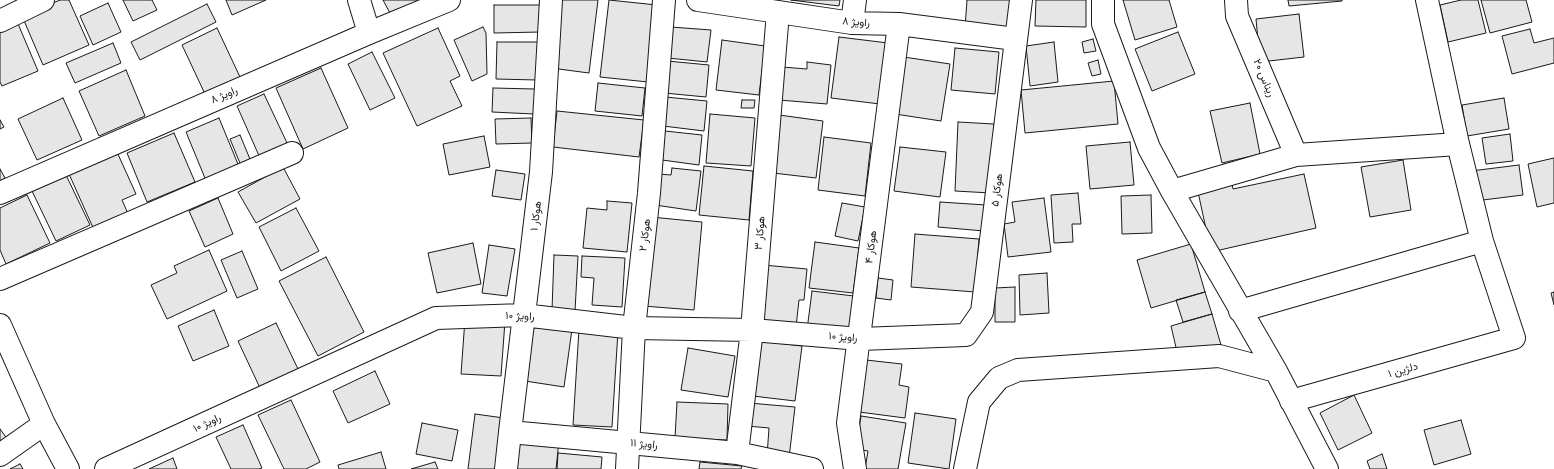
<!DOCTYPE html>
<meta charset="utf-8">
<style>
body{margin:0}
canvas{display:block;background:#fff}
</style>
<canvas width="1554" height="469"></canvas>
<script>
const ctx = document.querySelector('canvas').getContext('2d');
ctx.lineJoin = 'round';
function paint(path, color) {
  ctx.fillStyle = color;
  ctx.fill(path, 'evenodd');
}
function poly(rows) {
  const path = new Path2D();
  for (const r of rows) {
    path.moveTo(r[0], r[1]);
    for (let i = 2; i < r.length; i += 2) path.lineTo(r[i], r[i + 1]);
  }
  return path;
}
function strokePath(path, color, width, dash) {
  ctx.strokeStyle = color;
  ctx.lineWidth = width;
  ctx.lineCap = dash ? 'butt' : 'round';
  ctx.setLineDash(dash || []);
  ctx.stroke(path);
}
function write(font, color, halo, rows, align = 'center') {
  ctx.font = font + ' Mulish,Vazirmatn,sans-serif';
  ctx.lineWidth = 3;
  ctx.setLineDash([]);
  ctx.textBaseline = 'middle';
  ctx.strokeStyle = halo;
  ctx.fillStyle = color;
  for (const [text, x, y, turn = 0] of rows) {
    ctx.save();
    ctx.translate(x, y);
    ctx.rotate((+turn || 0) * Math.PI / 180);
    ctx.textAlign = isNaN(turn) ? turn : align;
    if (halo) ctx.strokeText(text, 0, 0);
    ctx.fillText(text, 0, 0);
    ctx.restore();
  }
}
const building = poly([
 [60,0,69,0,89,45,43,65,22,16,60,0],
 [123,0,152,0,157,10,133,21,123,0],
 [226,0,266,0,232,15,226,0],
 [383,0,421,0,391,15,383,0],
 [559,0,598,0,589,73,551,68,559,0],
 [609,0,657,5,648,82,600,77,609,0],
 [791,0,840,0,839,6,791,0],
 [967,0,1013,0,1011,30,965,28,967,0],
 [1036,0,1086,0,1086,27,1035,26,1036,0],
 [1123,0,1169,0,1177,27,1135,40,1123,0],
 [1288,0,1342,0,1342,1,1289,6,1288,0],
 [1461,0,1478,0,1486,33,1448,42,1440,5,1461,0],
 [1481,0,1526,0,1532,22,1490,33,1481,0],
 [108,3,121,32,93,45,80,16,108,3],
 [207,4,216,22,140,60,131,42,207,4],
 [494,5,540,5,540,32,494,33,494,5],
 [1299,14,1304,57,1260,62,1256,19,1299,14],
 [16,19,38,71,2,86,0,82,0,26,16,19],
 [483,27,486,33,487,74,472,81,454,40,483,27],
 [671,27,711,30,707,62,668,58,671,27],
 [217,28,240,77,205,94,182,45,217,28],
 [438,28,460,76,450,81,462,106,417,126,383,53,438,28],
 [1530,29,1534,43,1554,38,1554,63,1512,74,1502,36,1530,29],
 [1178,32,1195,74,1152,91,1135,49,1178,32],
 [839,37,888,43,880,104,831,98,839,37],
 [1093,39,1096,51,1084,53,1082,42,1093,39],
 [722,40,765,46,759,95,716,90,722,40],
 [497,42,538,42,537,80,496,79,497,42],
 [1054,42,1058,82,1030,86,1026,46,1054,42],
 [113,43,121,63,75,83,66,63,113,43],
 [955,48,999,52,995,94,951,90,955,48],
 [372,52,395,98,370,110,348,64,372,52],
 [904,57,950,64,941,121,895,114,904,57],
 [1098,60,1101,74,1092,76,1088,63,1098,60],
 [667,61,709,65,706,97,664,93,667,61],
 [807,62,831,65,827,104,779,100,782,67,807,69,807,62],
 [321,68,348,128,303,149,276,88,321,68],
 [126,70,145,116,99,136,79,91,126,70],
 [1114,81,1118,124,1025,133,1021,90,1114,81],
 [598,83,645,88,642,116,595,111,598,83],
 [493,88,535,89,534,114,492,112,493,88],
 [264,94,288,145,260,158,237,106,264,94],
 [665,97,707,101,704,131,663,126,665,97],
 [63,98,82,140,37,160,18,119,63,98],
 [1504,98,1509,129,1467,136,1462,105,1504,98],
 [742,100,755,100,754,108,741,108,742,100],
 [1250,103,1260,154,1222,163,1210,111,1250,103],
 [557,111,644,120,639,157,553,147,557,111],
 [710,114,755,118,751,166,706,163,710,114],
 [779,115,823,121,816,178,773,173,779,115],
 [219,118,240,169,207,183,186,132,219,118],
 [531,118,532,143,496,144,495,119,531,118],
 [0,120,4,127,0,129,0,120],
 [958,122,994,124,991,193,955,191,958,122],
 [665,131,702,135,699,165,662,160,665,131],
 [174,133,195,182,147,202,127,153,174,133],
 [1510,134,1513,161,1486,164,1482,138,1510,134],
 [240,135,252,164,242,168,230,139,240,135],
 [484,136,490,167,449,175,443,144,484,136],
 [824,137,871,143,865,196,818,190,824,137],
 [1130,142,1134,185,1090,189,1086,146,1130,142],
 [900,147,946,152,940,197,894,191,900,147],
 [117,152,136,194,122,200,129,216,95,232,69,174,117,152],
 [1554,158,1554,203,1537,207,1528,164,1554,158],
 [1403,160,1411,210,1370,217,1361,167,1403,160],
 [1519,165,1523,195,1475,201,1471,171,1519,165],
 [704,166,753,171,749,220,699,215,704,166],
 [283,167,300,199,256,223,238,192,283,167],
 [672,168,701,171,696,211,655,205,659,174,671,175,672,168],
 [0,169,5,178,0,181,0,169],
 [496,170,525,174,521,200,492,196,496,170],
 [1304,174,1316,228,1211,252,1198,192,1232,184,1233,189,1304,174],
 [66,175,90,225,56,241,32,191,66,175],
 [1078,193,1081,224,1072,224,1073,242,1054,243,1051,195,1078,193],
 [27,195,50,243,6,264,0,250,0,208,27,195],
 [1151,195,1152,233,1122,234,1121,196,1151,195],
 [218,198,233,234,205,247,189,211,218,198],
 [1044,198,1051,252,1008,257,1004,224,1015,222,1012,202,1044,198],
 [607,201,632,203,627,252,583,248,587,208,607,210,607,201],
 [940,202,986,205,984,231,938,227,940,202],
 [842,203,865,207,858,241,835,236,842,203],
 [296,208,319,251,281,271,259,227,296,208],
 [651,217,702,222,694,310,643,306,651,217],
 [915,234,979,239,975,292,911,287,915,234],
 [815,242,859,248,853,293,809,288,815,242],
 [473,243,481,284,437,293,428,253,473,243],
 [1191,244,1205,292,1151,308,1137,260,1191,244],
 [489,245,515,249,507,296,482,293,489,245],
 [209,250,227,291,167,319,151,285,177,273,174,266,209,250],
 [242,251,258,289,237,298,221,260,242,251],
 [554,255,578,256,575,311,552,310,554,255],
 [582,256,625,258,622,307,592,305,594,278,581,277,582,256],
 [326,257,364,332,318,356,279,281,326,257],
 [763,265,807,269,804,300,799,300,796,327,758,323,763,265],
 [1047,273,1049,313,1020,315,1019,275,1047,273],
 [878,278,893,280,891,300,876,298,878,278],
 [1015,287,1015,322,995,322,995,288,1015,287],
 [812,291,854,296,849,335,807,330,812,291],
 [1205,292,1212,314,1183,322,1176,300,1205,292],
 [1554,292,1554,305,1551,293,1554,292],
 [214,310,229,346,193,361,178,326,214,310],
 [1212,314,1221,345,1178,356,1171,326,1212,314],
 [465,319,505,321,501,376,461,374,465,319],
 [276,323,298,369,260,388,238,341,276,323],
 [533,324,572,329,564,387,525,381,533,324],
 [579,329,618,331,612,427,573,425,579,329],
 [760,341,802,346,795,401,753,396,760,341],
 [688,348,735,356,728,397,681,390,688,348],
 [866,360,902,364,899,385,909,387,905,418,859,412,866,360],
 [375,371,390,404,348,423,333,391,375,371],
 [1354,395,1372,433,1338,450,1320,413,1354,395],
 [291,400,320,462,306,469,284,469,258,415,291,400],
 [677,402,728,404,727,440,675,438,677,402],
 [749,403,795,407,789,458,767,456,769,428,747,426,749,403],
 [915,413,956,419,949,469,908,463,915,413],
 [475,414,504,418,498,469,468,469,475,414],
 [861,416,906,423,898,469,865,469,868,451,856,449,861,416],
 [1461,420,1471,454,1434,465,1424,430,1461,420],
 [422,423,458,430,452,461,416,454,422,423],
 [243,425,262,468,259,469,231,469,216,437,243,425],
 [0,429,8,440,0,446,0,429],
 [515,436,559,441,556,469,511,469,515,436],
 [381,452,386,469,339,469,338,465,381,452],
 [558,453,602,457,601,469,557,469,558,453],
 [1382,454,1387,469,1370,469,1367,461,1382,454],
 [173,458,177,469,149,469,173,458],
 [435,462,438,469,411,469,435,462],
 [700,462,742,466,741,469,699,469,700,462],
 [20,464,23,469,10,469,20,464]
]);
paint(building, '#e6e6e6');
strokePath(building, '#1a1a1a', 1);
const minor = poly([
 [359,0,369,33],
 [698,0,852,23,899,24,1015,39],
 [1103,0,1103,24,1149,148,1172,191,1276,371,1327,469],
 [1236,0,1237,16,1296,155],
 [0,21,43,0],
 [852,23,855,0],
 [1172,191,1296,155,1458,144],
 [0,193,369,33,449,0],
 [0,279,292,153],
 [1240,311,1482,241],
 [0,325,44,424,68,469],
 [1291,401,1514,338,1482,241,1458,144,1427,0],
 [510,432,541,172,551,0],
 [737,453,752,330,778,12],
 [0,455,44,424],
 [106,469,436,318,523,315,634,328,752,330,860,339,966,335,982,312,1021,0],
 [506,469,510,432,737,453,812,469],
 [627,469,634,328,649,193,664,0],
 [855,469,848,423,899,24],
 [965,469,979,402,999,378,1018,370,1219,356,1276,371]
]);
strokePath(minor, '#1a1a1a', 24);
strokePath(minor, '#fff', 22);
write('11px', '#1a1a1a', '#fff', [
 ["راویژ ۸",856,22,4],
 ["ریناس ۲۰",1264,78,67],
 ["راویژ ۸",224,95,-23],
 ["هوکار ۵",997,190,-83],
 ["هوکار ۱",536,216,-83],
 ["هوکار ۳",760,233,-85],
 ["هوکار ۲",645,235,-83],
 ["هوکار ۴",871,247,-83],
 ["راویژ ۱۰",520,316,2],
 ["راویژ ۱۰",843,337,4],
 ["دلژین ۱",1403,370,-16],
 ["راویژ ۱۰",207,423,-25],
 ["راویژ ۱۱",644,444,5]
]);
</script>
